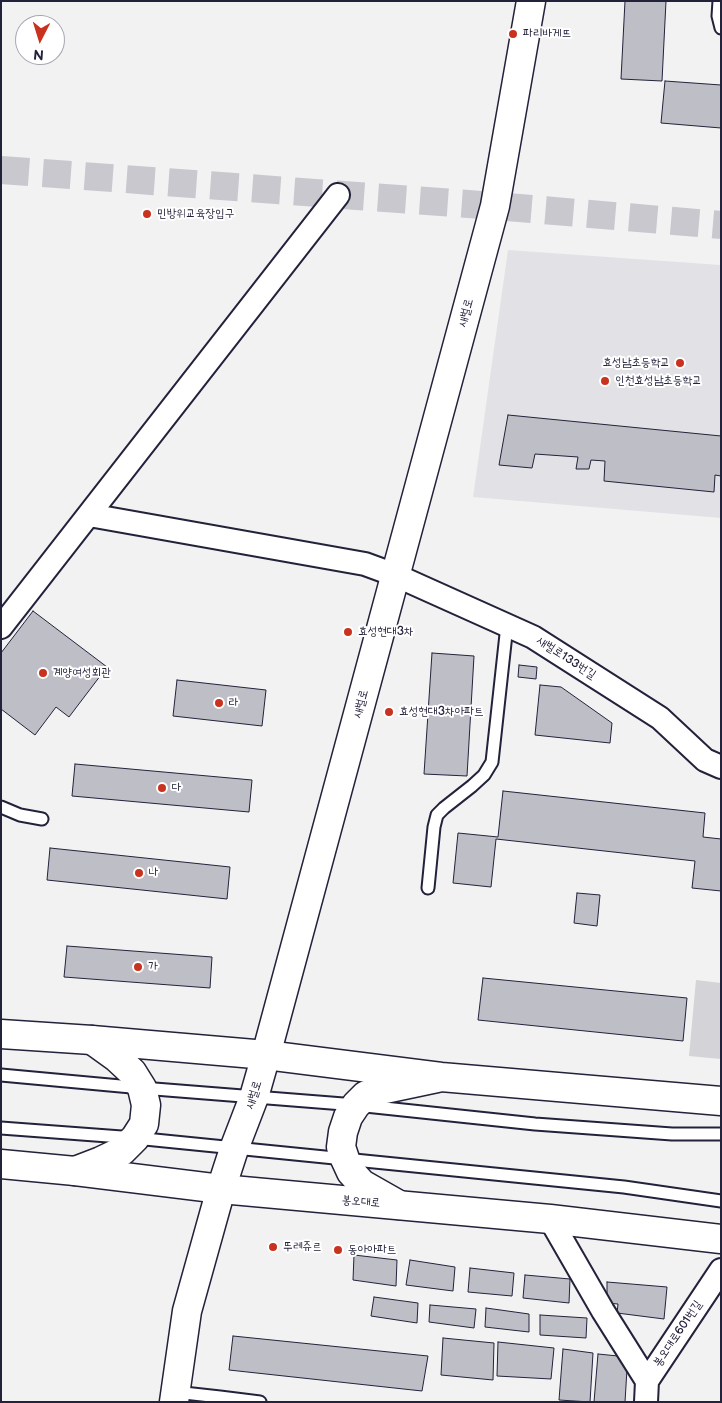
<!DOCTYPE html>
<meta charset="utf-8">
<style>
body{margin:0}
#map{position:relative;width:722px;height:1403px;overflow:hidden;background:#f2f2f3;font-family:"Balsamiq Sans",sans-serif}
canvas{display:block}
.frame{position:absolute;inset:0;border:2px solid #22223b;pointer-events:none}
.north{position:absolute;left:15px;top:15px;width:50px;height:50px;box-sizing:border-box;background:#fff;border:1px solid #a7a7b1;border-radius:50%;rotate:185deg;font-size:14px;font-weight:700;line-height:20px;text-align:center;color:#22223b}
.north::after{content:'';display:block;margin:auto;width:18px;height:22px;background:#c8321e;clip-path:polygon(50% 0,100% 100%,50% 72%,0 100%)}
</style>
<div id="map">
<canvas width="722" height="1403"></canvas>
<div class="frame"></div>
<div class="north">N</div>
</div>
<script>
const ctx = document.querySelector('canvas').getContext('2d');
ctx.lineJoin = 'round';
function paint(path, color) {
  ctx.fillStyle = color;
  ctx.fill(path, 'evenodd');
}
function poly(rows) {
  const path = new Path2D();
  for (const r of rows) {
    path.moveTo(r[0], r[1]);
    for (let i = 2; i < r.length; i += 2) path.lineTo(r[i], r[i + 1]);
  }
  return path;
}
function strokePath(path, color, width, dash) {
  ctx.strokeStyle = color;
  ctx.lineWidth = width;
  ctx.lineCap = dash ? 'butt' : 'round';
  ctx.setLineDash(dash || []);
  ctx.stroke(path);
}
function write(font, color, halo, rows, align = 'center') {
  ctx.font = font + ' "Balsamiq Sans","Poor Story",sans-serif';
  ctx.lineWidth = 4;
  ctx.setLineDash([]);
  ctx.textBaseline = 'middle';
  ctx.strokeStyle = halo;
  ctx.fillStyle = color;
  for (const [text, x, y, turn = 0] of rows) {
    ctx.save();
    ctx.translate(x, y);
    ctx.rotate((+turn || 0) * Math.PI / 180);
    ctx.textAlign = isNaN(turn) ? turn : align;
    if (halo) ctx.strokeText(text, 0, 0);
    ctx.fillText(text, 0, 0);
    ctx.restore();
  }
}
paint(poly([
 [508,250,721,265,721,518,473,497]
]), '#e2e2e6');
paint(poly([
 [696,980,721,983,721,1059,689,1056]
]), '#d3d3d8');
const building = poly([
 [625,1,666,1,662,81,621,79,625,1],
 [665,81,721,85,721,128,661,123,665,81],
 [508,415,721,436,721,476,715,475,714,492,604,481,605,461,591,460,589,469,576,469,578,457,535,454,532,468,499,465,508,415],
 [33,611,107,667,69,717,56,707,35,735,1,709,1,653,33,611],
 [432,653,474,656,467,776,424,774,432,653],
 [519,665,537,667,536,679,518,677,519,665],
 [177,680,266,690,262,726,173,716,177,680],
 [540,685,561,687,612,723,610,743,535,735,540,685],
 [75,764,252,780,249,812,72,796,75,764],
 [503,791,705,813,703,837,721,839,721,891,692,888,695,861,496,839,491,887,453,883,458,833,498,837,503,791],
 [50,848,230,867,227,899,47,880,50,848],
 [577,893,600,895,597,926,574,923,577,893],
 [67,946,212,957,210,988,64,977,67,946],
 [483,978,687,998,683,1041,478,1020,483,978],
 [354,1255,397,1260,396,1286,353,1280,354,1255],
 [410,1260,455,1267,453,1291,406,1285,410,1260],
 [470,1268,514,1273,512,1296,468,1292,470,1268],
 [525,1275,570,1279,569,1303,523,1298,525,1275],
 [607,1282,667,1287,664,1319,617,1313,618,1304,607,1303,607,1282],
 [374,1297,418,1303,417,1323,371,1316,374,1297],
 [430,1305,476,1309,474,1328,429,1322,430,1305],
 [486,1308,529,1314,529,1332,485,1327,486,1308],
 [540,1315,587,1318,586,1338,540,1335,540,1315],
 [233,1336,428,1356,422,1391,229,1370,233,1336],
 [443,1338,494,1343,493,1380,441,1375,443,1338],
 [498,1342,554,1348,551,1379,497,1376,498,1342],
 [563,1349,593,1353,590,1402,559,1400,563,1349],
 [598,1354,618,1356,627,1369,625,1402,594,1402,598,1354]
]);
paint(building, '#bebec6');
strokePath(building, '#22223b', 1);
strokePath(poly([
 [1,170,495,206,721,225]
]), '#c8c8ce', 28, [28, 14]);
const service = poly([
 [719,1,718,16,721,28],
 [1,807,20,815,42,819],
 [428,888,434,827,437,815,444,808,472,786,484,775,492,762,507,625],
 [1,1075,142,1088,356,1105,535,1124,672,1134,721,1134],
 [1,1128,135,1138,624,1187,721,1201],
 [175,1392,220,1397,220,1402],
 [220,1397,260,1402]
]);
const minor = poly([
 [89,515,365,564,395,575,533,637,660,718,705,760,721,767],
 [1,627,338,195],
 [550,1219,603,1311,647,1381],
 [646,1402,647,1381,721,1270]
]);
const tertiary = poly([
 [75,1171,101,1161,122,1151,135,1138,144,1124,146,1105,142,1088,132,1072,117,1058,92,1040],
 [399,1205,362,1184,351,1172,345,1159,341,1147,343,1132,348,1117,356,1105,366,1095,385,1089,437,1078],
 [174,1402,187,1311,221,1189,234,1149,254,1097,266,1055,495,206,531,1]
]);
const secondary = poly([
 [1,1034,92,1040,266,1055,441,1077,721,1101],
 [1,1164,75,1171,221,1189,550,1219,721,1239]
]);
strokePath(service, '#22223b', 15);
strokePath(minor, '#22223b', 26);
strokePath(tertiary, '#22223b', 31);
strokePath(secondary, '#22223b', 31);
strokePath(service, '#fff', 11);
strokePath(minor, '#fff', 22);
strokePath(tertiary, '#fff', 28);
strokePath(secondary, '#fff', 28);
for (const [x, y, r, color] of [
 [513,34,5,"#c8321e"],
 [147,214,5,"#c8321e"],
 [680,363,5,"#c8321e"],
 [605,381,5,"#c8321e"],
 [348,632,5,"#c8321e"],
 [43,673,5,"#c8321e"],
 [219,703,5,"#c8321e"],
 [389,712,5,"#c8321e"],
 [162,788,5,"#c8321e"],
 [139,873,5,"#c8321e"],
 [138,967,5,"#c8321e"],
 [273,1247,5,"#c8321e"],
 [338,1250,5,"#c8321e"]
]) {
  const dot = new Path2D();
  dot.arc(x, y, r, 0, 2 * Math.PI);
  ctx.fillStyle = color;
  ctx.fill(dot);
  strokePath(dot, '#fff', 2);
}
write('12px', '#22223b', '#fff', [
 ["파리바게뜨",523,34],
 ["민방위교육장입구",157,214],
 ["효성남초등학교",670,363,"right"],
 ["인천효성남초등학교",615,381],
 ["효성현대3차",358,632],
 ["계양여성회관",53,673],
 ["라",229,703],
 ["효성현대3차아파트",399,712],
 ["다",172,788],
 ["나",149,873],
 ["가",148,967],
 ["뚜레쥬르",283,1247],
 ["동아아파트",348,1250]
], 'left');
write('12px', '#22223b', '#fff', [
 ["새벌로",466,313,-75],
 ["새벌로133번길",566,658,33],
 ["새벌로",361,704,-75],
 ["새벌로",254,1095,-72],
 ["봉오대로",361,1202,5],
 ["봉오대로601번길",678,1334,-56]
]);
</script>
